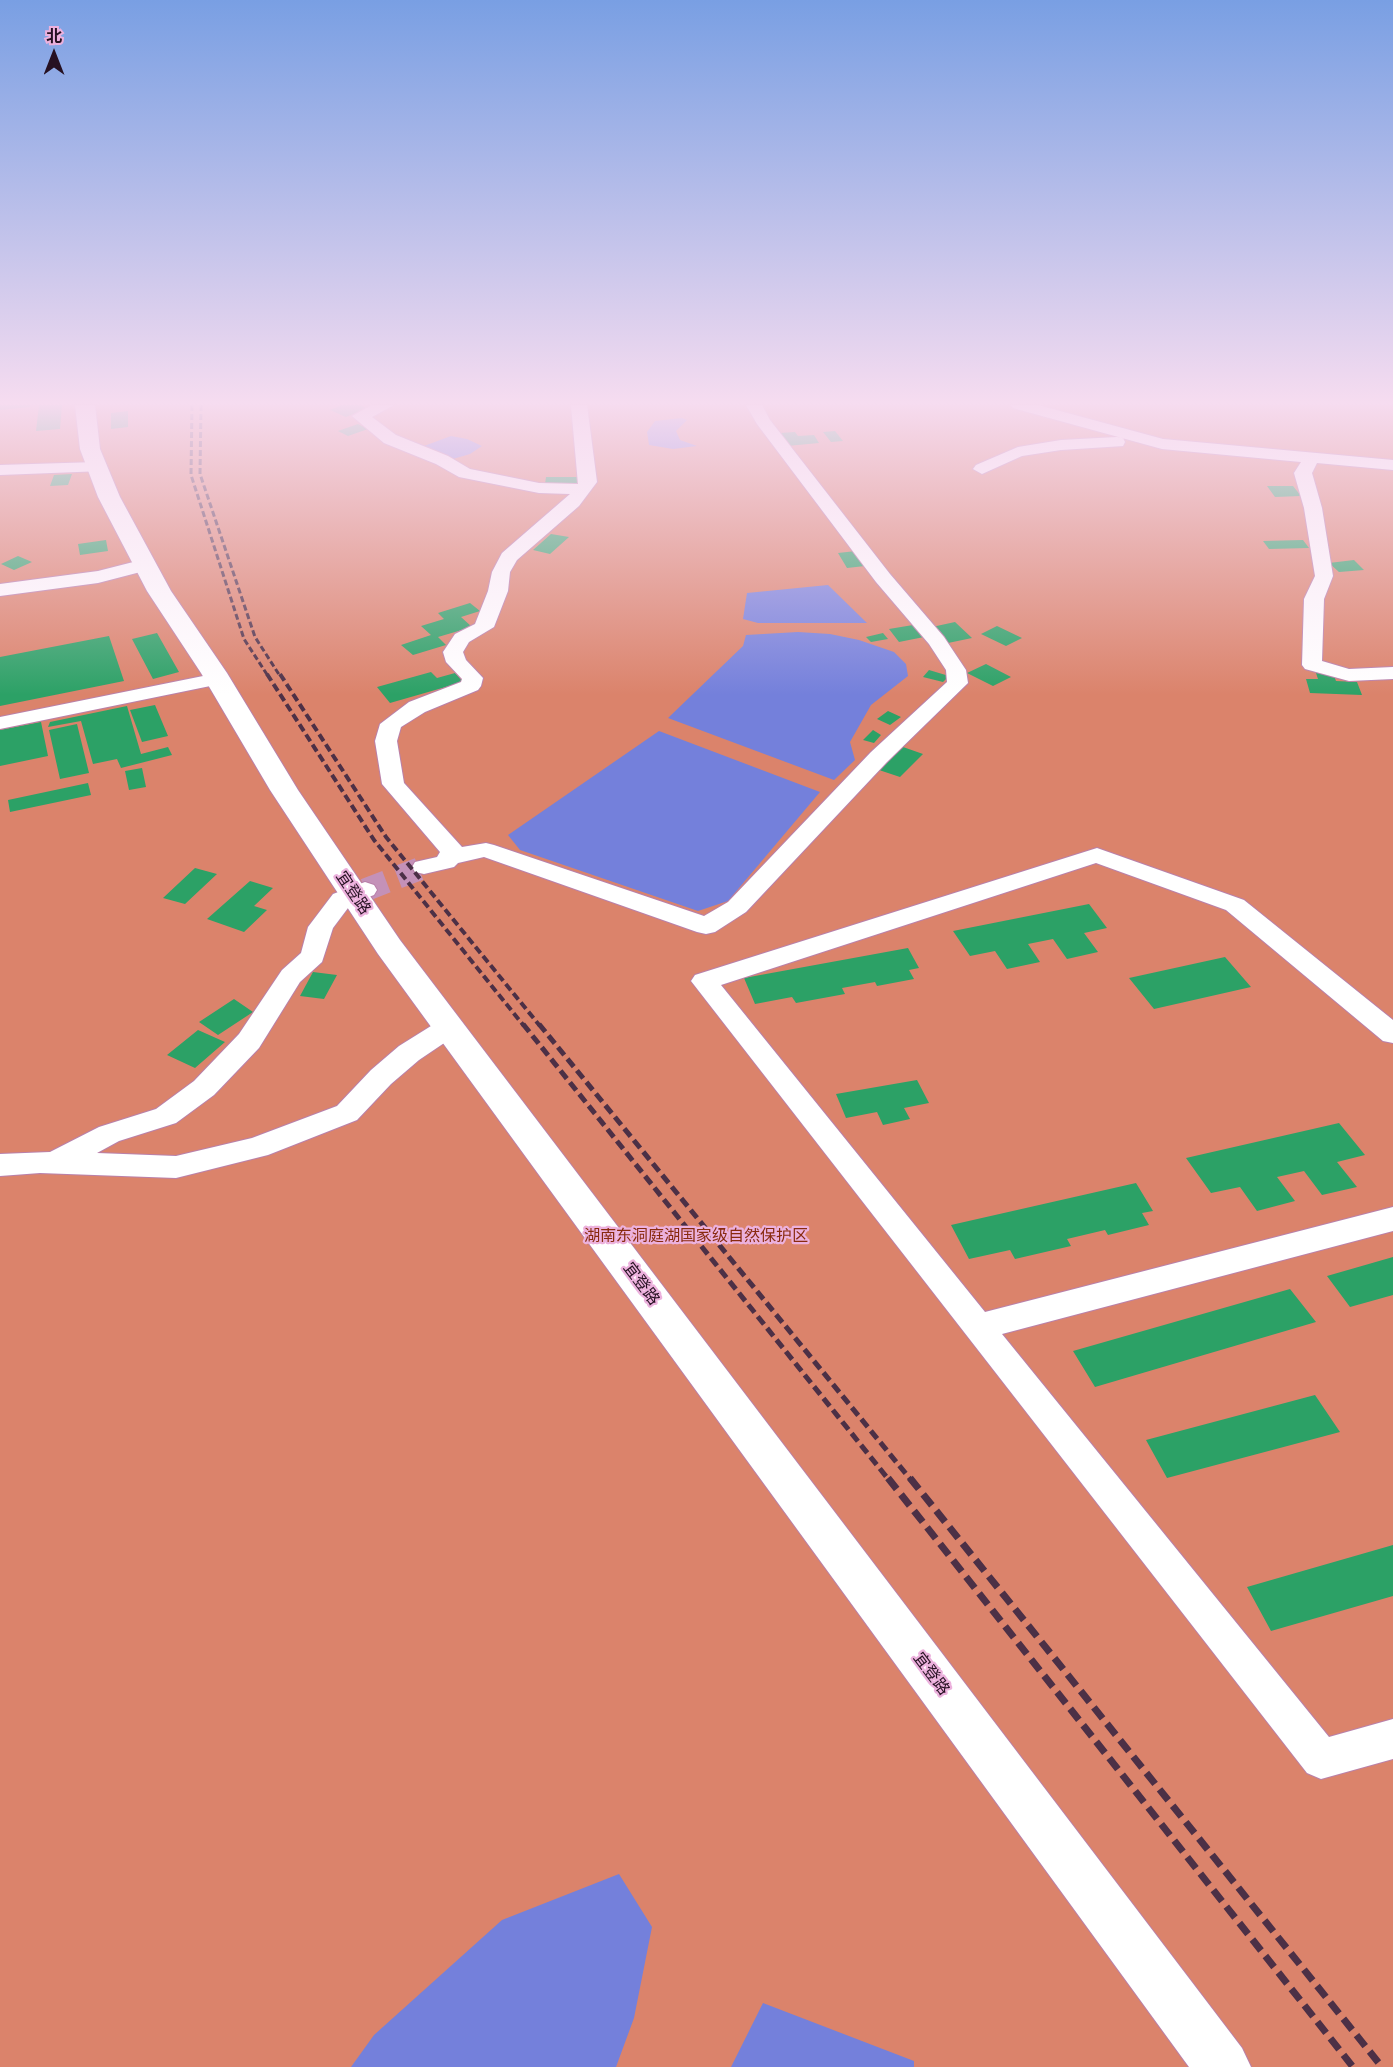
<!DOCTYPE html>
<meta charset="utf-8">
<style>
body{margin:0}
#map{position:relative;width:1393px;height:2067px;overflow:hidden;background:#ecb1dd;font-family:"Noto Sans","Noto Sans SC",sans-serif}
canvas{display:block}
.north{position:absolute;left:24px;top:24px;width:60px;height:60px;-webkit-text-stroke:4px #ecb1dd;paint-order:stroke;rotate:0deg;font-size:16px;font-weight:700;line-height:24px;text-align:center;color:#261122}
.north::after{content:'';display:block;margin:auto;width:21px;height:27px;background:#261122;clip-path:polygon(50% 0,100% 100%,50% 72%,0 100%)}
</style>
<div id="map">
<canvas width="1393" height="2067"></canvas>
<div class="north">北</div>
</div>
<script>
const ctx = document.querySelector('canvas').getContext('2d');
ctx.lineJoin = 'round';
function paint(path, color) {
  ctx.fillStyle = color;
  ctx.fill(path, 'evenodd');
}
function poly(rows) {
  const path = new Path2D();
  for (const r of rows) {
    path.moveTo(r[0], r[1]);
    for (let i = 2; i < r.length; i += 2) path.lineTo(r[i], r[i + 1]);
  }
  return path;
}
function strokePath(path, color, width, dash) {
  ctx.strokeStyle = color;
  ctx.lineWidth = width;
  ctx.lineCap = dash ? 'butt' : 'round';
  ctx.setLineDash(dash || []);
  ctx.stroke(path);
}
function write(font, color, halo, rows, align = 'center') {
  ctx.font = font + ' "Noto Sans","Noto Sans SC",sans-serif';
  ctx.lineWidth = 4.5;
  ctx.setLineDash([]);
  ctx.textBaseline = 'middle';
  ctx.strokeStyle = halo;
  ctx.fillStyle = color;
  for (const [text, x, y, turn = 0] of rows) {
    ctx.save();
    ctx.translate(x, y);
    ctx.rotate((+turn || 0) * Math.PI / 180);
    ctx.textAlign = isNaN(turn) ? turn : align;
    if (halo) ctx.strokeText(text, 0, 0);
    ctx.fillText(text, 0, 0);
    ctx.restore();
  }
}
paint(poly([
 [0,405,1393,405,1393,2067,0,2067]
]), '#db836b');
paint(poly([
 [682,418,687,420,676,431,680,440,697,446,673,449,649,445,647,432,655,421],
 [451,436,467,439,482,446,470,454,453,459,424,446],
 [828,585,867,623,758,623,743,619,747,593],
 [798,632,830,634,859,640,894,652,906,664,908,676,871,705,850,742,855,760,834,780,668,718,743,646,746,635],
 [659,731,820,792,728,901,698,911,520,850,508,835],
 [619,1874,652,1927,634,2018,616,2067,351,2067,374,2035,502,1920],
 [763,2003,914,2061,914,2067,731,2067]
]), '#7480db');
paint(poly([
 [0,405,30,405,30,407,0,410],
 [39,405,62,405,60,429,36,431],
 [342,405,359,405,367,408,346,417,330,410],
 [128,411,128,427,111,429,111,413],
 [358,424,368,429,348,436,338,431],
 [835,431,843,441,831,442,823,432],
 [795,432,798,436,814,435,819,443,787,446,780,433],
 [72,474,68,485,50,486,54,475],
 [546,477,581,477,580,484,545,484],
 [1267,486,1293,486,1301,496,1275,497],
 [551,534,569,537,550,554,533,550],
 [106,540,108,551,80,555,78,544],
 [1303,540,1309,548,1269,549,1263,541],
 [856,551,865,566,847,568,838,553],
 [18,556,32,562,14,570,1,564],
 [1354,560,1364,570,1339,572,1329,563],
 [470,603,480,611,461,617,472,627,438,637,446,645,413,655,401,645,431,635,421,626,444,619,438,613],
 [955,622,972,638,948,643,932,627],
 [913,625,924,637,899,642,889,629],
 [997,626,1022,638,1006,646,981,634],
 [157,633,179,672,153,679,132,639],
 [883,633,888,639,871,642,866,637],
 [109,636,124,681,0,706,0,657],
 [986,664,1011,677,993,686,967,673],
 [929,670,949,676,943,682,923,677],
 [431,672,437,678,455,673,463,682,390,703,377,687],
 [1316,673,1333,673,1336,681,1357,682,1362,695,1310,693,1306,679,1318,679],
 [155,705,168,736,142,742,130,710],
 [127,706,141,754,168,747,172,755,121,768,117,759,93,764,81,721,48,727,50,722],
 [888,711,901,717,890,725,877,719],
 [41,722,48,756,0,766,0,730],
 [77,724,89,773,60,779,49,730],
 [873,730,881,735,874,743,863,740],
 [903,747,923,754,900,777,879,770],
 [142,768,146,787,129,790,125,771],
 [88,783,91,795,10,812,8,800],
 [195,868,217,874,185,904,163,898],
 [250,881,273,888,254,906,267,910,244,932,207,919],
 [1089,904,1107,928,1084,933,1098,952,1067,959,1053,939,1028,944,1040,962,1007,969,995,951,970,956,953,931],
 [908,948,919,968,909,970,914,979,877,986,875,982,842,988,845,994,796,1003,792,997,755,1004,744,978],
 [1225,957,1251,987,1154,1009,1129,978],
 [313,972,337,975,324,999,300,996],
 [234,999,253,1012,218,1035,199,1022],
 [198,1030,225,1042,195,1068,167,1055],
 [917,1080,929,1103,904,1108,910,1119,883,1125,877,1112,846,1118,836,1094],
 [1339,1123,1365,1155,1337,1162,1357,1187,1322,1195,1304,1171,1277,1177,1295,1201,1257,1211,1240,1187,1211,1193,1186,1158],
 [1136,1183,1153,1211,1142,1213,1149,1225,1108,1235,1105,1230,1067,1239,1071,1246,1015,1259,1010,1250,969,1259,951,1225],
 [1393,1257,1393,1295,1350,1307,1327,1276],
 [1290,1289,1316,1322,1095,1387,1073,1351],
 [1315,1395,1340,1432,1167,1478,1146,1440],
 [1393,1545,1393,1596,1271,1631,1247,1587]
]), '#2ca166');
strokePath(poly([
 [365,890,424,867]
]), '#c491b8', 23, [23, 12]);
const street = poly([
 [372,405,394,405,372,417,396,435,448,456,470,469,539,483,578,484,571,405,587,405,597,482,579,506,517,560,510,572,508,591,494,627,469,642,463,652,466,660,483,678,481,686,478,690,425,712,401,727,397,741,404,783,462,847,486,843,494,845,704,916,728,902,871,752,947,682,946,670,929,644,876,582,757,424,746,405,762,405,770,420,890,574,944,637,966,670,968,683,887,762,746,912,715,932,706,934,697,932,484,857,458,863,454,867,424,874,415,872,412,867,415,862,437,857,440,852,382,784,375,741,380,724,409,702,461,682,462,679,446,662,443,652,455,634,475,624,488,591,492,572,502,553,570,494,539,493,459,477,436,464,384,443,352,416,372,405],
 [1011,405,1038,405,1163,439,1393,460,1393,470,1317,463,1312,473,1322,508,1333,576,1324,599,1322,661,1349,669,1393,667,1393,679,1349,681,1305,669,1302,665,1304,599,1315,576,1304,508,1294,473,1301,462,1162,449,1013,408,1011,405],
 [1117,437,1123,438,1125,442,1123,446,1061,450,1022,456,982,474,973,469,976,465,1018,447,1061,440,1117,437],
 [97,462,106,467,103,471,0,475,0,465,97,462],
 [145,559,154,565,152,569,98,583,0,596,0,584,98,571,145,559],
 [218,673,225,675,228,679,225,683,0,729,0,717,218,673],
 [1097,848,1244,900,1393,1020,1393,1043,1383,1041,1226,910,1096,863,721,985,985,1312,1393,1207,1393,1231,1002,1334,1329,1737,1393,1719,1393,1759,1321,1779,1307,1773,691,981,695,975,1097,848],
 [365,882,374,885,377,890,374,895,351,904,333,928,322,962,300,982,259,1048,214,1095,176,1123,119,1141,97,1153,176,1156,252,1138,337,1106,371,1070,399,1046,439,1021,449,1018,459,1021,462,1027,459,1033,419,1060,391,1084,357,1120,268,1155,176,1178,40,1173,0,1176,0,1154,50,1152,99,1127,156,1109,194,1081,239,1034,282,970,301,953,308,927,333,894,365,882]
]);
const secondary = poly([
 [75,405,95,405,100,449,120,497,171,591,227,673,298,790,400,940,1242,2048,1251,2067,1189,2067,378,954,270,790,201,673,147,591,98,497,80,449,75,405]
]);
strokePath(street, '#b981aa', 2);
strokePath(secondary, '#b981aa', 2);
paint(street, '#fff');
paint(secondary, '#fff');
strokePath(poly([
 [192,405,191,475,244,639,268,676],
 [201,405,200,474,255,637,280,676]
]), '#4c3046', 3, [6, 3]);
strokePath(poly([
 [267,674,374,840,524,1026],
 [280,674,386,837,540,1026]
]), '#4c3046', 4, [8, 4]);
strokePath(poly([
 [523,1024,889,1480],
 [539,1024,911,1480]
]), '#4c3046', 5, [10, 5]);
strokePath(poly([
 [888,1478,1353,2067],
 [910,1478,1382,2067]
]), '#4c3046', 7, [14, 7]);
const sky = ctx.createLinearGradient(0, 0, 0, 695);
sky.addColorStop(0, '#799fe3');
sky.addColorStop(0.58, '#f6dcf0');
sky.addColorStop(1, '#f6dcf000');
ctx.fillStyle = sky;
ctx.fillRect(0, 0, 1393, 695);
write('16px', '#261122', '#ecb1dd', [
 ["宜登路",353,893,56],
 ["宜登路",641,1284,53],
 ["宜登路",931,1674,53]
]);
write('16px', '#882a0e', '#ecb1dd', [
 ["湖南东洞庭湖国家级自然保护区",696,1236]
]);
</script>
